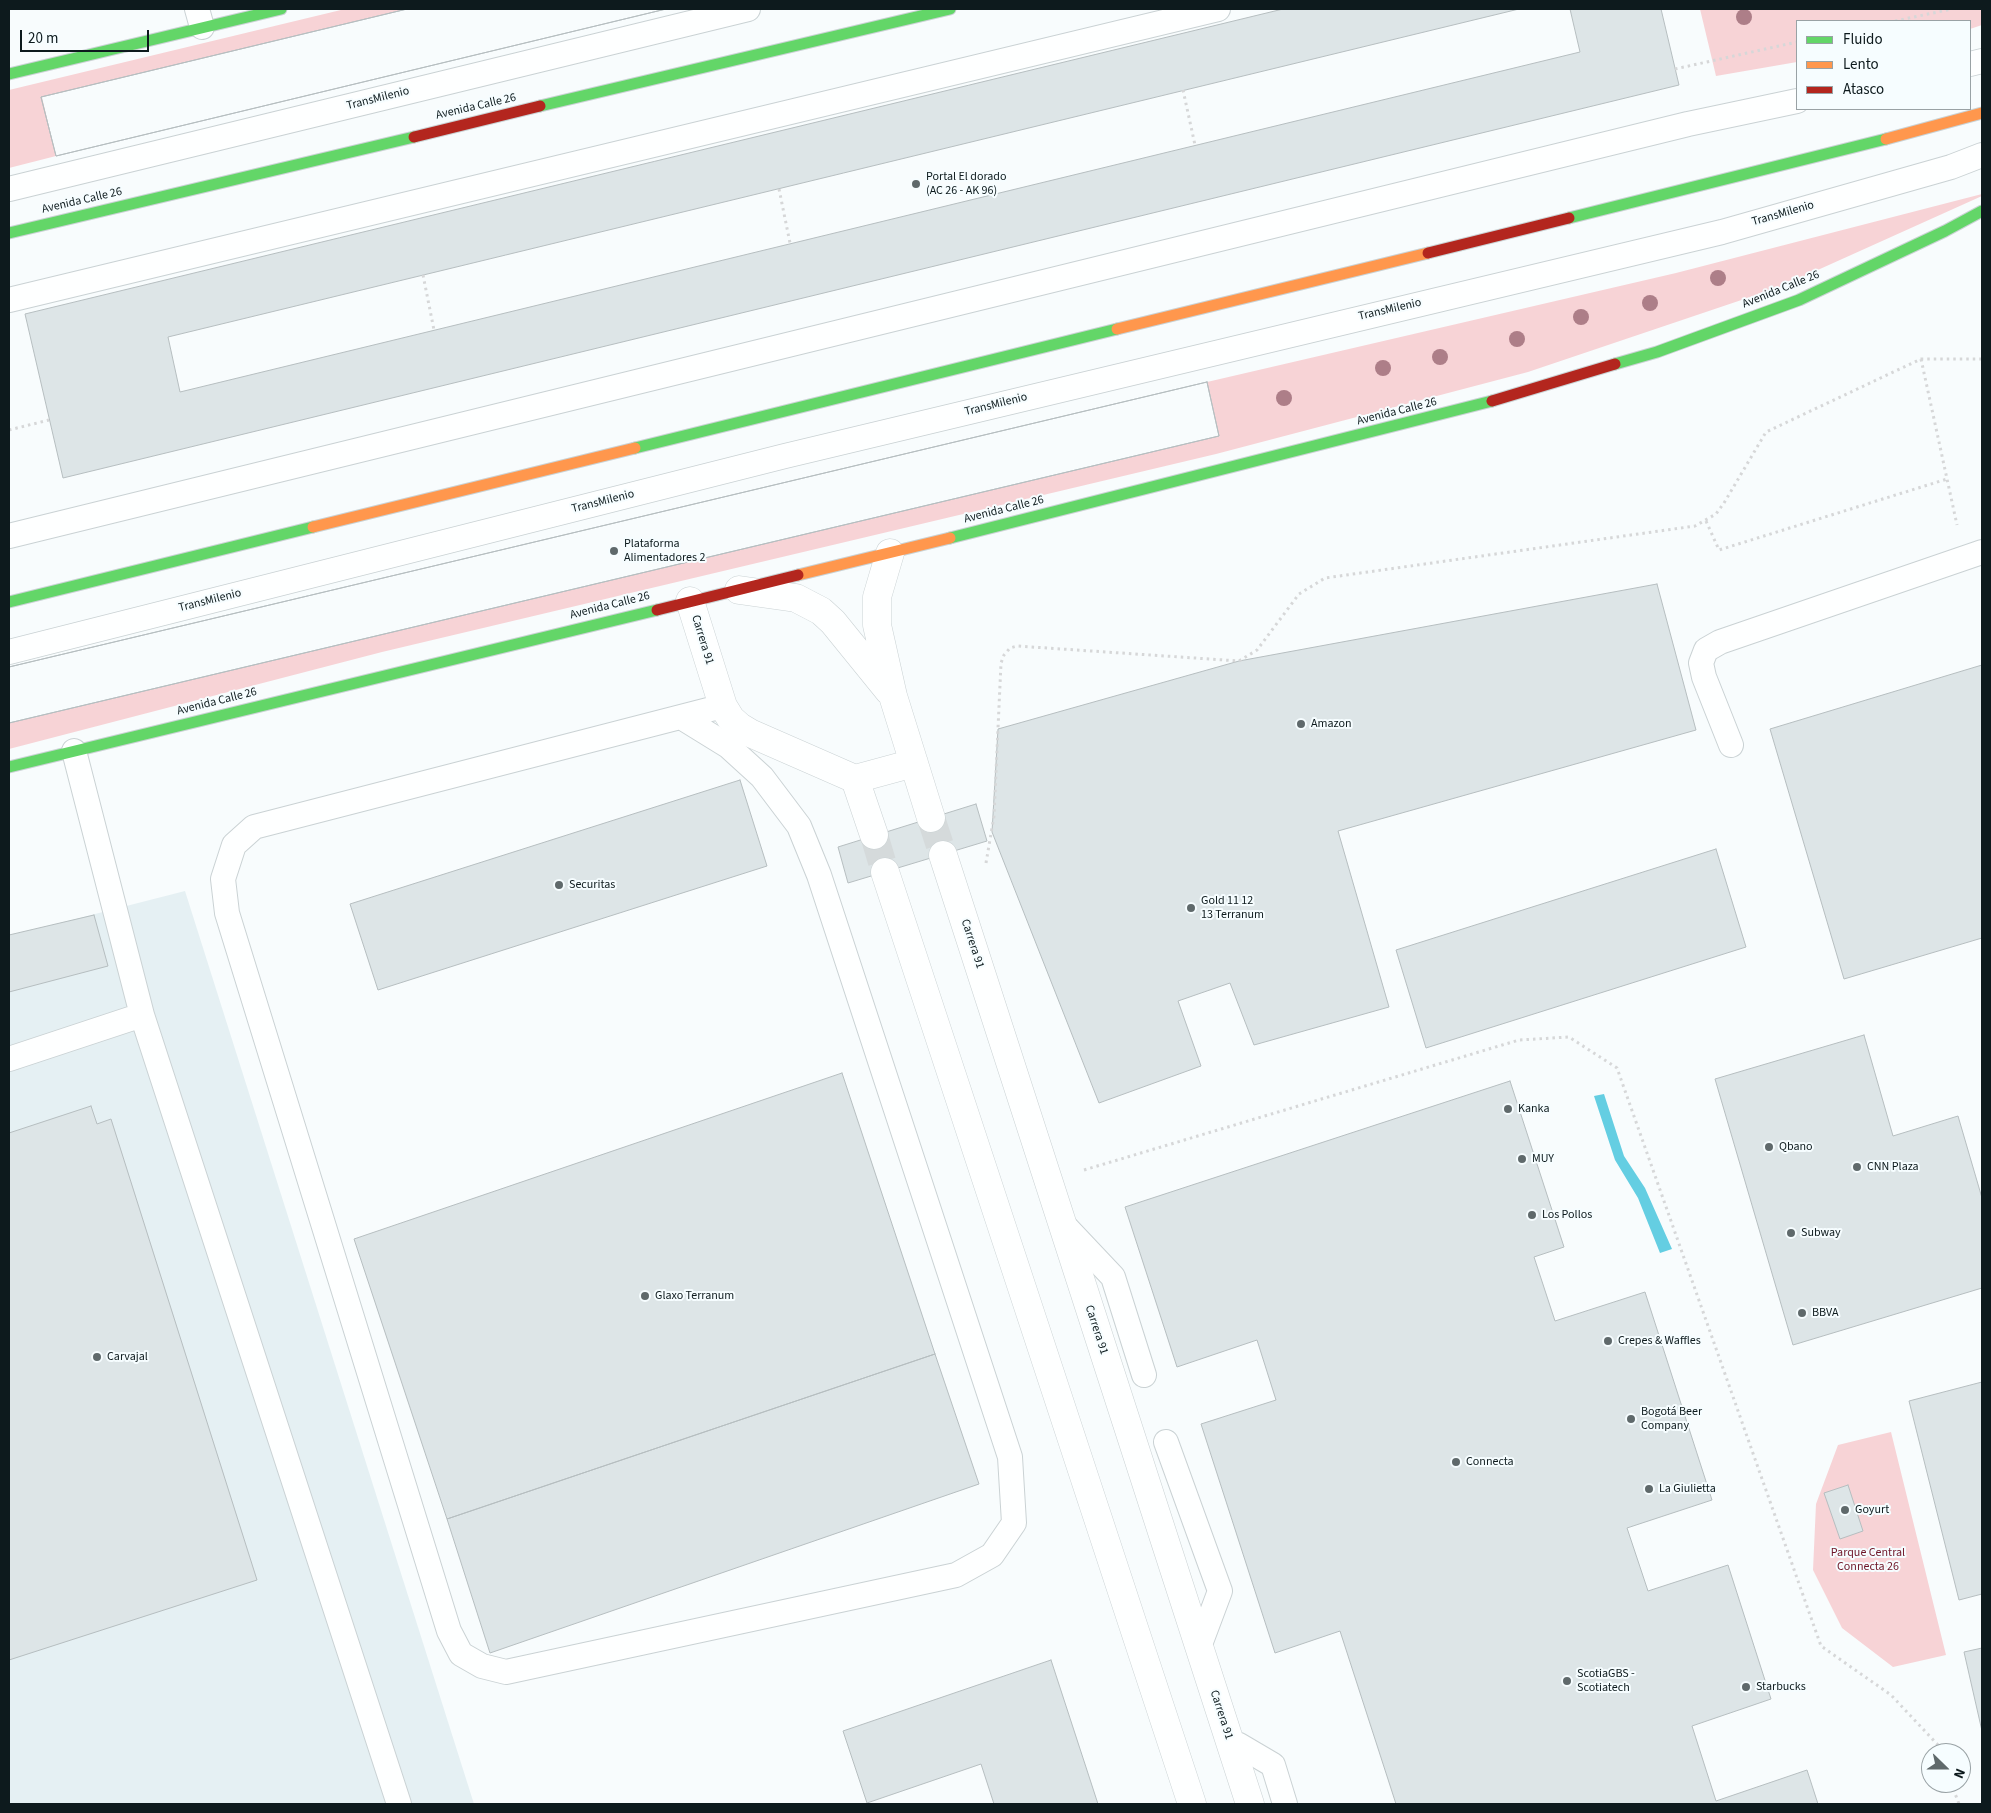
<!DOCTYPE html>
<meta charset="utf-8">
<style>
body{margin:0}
#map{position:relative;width:1991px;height:1813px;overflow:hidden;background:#f8fcfd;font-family:"Source Sans 3",sans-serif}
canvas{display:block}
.frame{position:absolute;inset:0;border:10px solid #0d1a1d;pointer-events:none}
.legend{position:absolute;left:1796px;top:20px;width:175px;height:90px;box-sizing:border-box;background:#f6fdff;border:1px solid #99a2a5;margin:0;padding:6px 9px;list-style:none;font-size:15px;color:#0d1a1d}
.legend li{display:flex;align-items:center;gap:10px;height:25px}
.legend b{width:25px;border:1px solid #99a2a5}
.north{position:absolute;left:1921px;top:1743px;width:50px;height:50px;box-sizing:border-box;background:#f6fdff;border:1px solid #99a2a5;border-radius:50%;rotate:112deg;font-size:14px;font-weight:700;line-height:20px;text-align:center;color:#0d1a1d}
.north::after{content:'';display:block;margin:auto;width:18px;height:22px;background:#5f696b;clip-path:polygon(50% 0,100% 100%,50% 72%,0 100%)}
.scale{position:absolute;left:20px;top:30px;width:129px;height:22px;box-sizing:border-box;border:2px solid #0d1a1d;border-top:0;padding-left:6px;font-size:15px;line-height:18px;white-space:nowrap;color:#0d1a1d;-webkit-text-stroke:4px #f6fdff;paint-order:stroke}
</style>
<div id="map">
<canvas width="1991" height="1813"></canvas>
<div class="frame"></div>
<ul class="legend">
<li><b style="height:6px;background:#63d668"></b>Fluido</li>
<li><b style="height:6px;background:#ff974d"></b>Lento</li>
<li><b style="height:6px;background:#b3261e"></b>Atasco</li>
</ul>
<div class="north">N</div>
<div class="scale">20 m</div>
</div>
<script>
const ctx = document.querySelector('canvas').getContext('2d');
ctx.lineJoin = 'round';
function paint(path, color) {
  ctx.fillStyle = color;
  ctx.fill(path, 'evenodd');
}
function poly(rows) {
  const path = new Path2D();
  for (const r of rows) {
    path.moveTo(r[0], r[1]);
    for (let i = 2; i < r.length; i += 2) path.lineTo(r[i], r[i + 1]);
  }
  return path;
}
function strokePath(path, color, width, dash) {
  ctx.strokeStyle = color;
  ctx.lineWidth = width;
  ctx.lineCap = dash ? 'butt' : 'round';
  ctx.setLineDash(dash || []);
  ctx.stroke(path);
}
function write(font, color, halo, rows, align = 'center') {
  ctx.font = font + ' "Source Sans 3",sans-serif';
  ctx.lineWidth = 4;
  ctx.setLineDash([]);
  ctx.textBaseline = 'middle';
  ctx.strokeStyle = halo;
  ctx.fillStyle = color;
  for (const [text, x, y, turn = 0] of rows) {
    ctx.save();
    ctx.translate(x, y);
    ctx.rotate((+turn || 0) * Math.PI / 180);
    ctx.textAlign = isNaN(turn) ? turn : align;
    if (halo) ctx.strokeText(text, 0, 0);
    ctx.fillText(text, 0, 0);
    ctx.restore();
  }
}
paint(poly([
 [185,891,474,1804,9,1804,9,936]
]), '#e5f0f3');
paint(poly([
 [345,9,407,9,42,97,56,156,9,168,9,90],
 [1700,9,1982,9,1982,25,1970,29,1970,21,1797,21,1797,62,1716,76],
 [1982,194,1982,196,1780,287,1528,372,1216,454,382,652,9,749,9,723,1219,436,1207,382,1676,273],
 [1891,1432,1946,1655,1893,1667,1842,1628,1813,1570,1816,1504,1838,1445]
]), '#f7d3d6');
paint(poly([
 [1604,1094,1624,1156,1645,1188,1672,1249,1660,1253,1638,1198,1615,1160,1594,1096]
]), '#64cee2');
const building = poly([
 [407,9,666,9,56,156,41,97,407,9],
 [407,9,666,9,56,156,41,97,407,9],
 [1283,9,1519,9,168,337,180,392,1580,52,1570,9,1661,9,1679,85,63,478,25,314,1283,9],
 [1207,382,1219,436,9,723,9,667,1207,382],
 [1207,382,1219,436,9,723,9,667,1207,382],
 [1657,584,1696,730,1338,831,1389,1007,1254,1045,1230,983,1178,1001,1201,1066,1099,1103,992,832,998,729,1239,661,1657,584],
 [1982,665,1982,938,1844,979,1770,729,1982,665],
 [740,780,767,866,378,990,350,904,740,780],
 [976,804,987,841,848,883,838,847,976,804],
 [1716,849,1746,947,1426,1048,1396,950,1716,849],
 [94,915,108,966,9,992,9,935,94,915],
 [1864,1035,1893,1136,1958,1116,1982,1198,1982,1288,1793,1345,1715,1079,1864,1035],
 [842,1073,935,1354,447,1519,354,1239,842,1073],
 [1510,1081,1564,1247,1534,1257,1555,1321,1645,1292,1712,1500,1627,1528,1648,1591,1728,1565,1771,1699,1692,1726,1716,1801,1807,1770,1818,1804,1396,1804,1340,1631,1275,1653,1201,1424,1276,1400,1257,1340,1177,1367,1125,1207,1510,1081],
 [91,1106,97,1124,111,1119,257,1580,9,1660,9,1133,91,1106],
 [935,1354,979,1484,490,1653,447,1519,935,1354],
 [1982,1382,1982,1594,1959,1600,1909,1401,1982,1382],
 [1848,1485,1863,1531,1840,1539,1824,1493,1848,1485],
 [1982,1648,1982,1731,1964,1652,1982,1648],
 [1051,1660,1098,1804,994,1804,981,1764,867,1803,843,1731,1051,1660]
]);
paint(building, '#dde5e7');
strokePath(building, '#b6bec0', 1);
strokePath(poly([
 [931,818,943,855],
 [874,835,885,872]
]), '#d5dadb', 28, [28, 14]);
const lane = poly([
 [197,9,202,27],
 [1970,64,1982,61],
 [9,189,748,9],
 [9,300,1218,9],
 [9,536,1688,124,1797,101],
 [9,652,785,456,1722,232,1951,167,1982,155],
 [681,717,728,746,762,777,799,826,819,875,1010,1457,1014,1523,992,1555,956,1575,506,1672,482,1666,461,1654,449,1631,227,913,223,879,234,845,254,827,723,706],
 [1731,745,1704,677,1701,663,1706,650,1720,642,1982,552],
 [74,751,142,1015,399,1804],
 [9,1059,142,1015],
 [1062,1223,1113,1277,1144,1375],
 [1166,1442,1220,1591,1199,1647],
 [1230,1744,1239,1745,1273,1765,1285,1804]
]);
const street = poly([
 [890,553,877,597,877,625,893,696,931,818],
 [739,590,796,598,821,611,833,622,889,691],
 [690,601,723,706,731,719,740,727,750,733,855,779,874,835],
 [855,779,914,763],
 [943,855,1250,1804],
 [885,872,1192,1804]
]);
const fast = poly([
 [9,74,281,9],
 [540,106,950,9],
 [1569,218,1886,139],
 [9,233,414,137],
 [1615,364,1657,352,1799,300,1945,231,1982,211],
 [635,448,1117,329],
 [950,538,1492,401],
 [9,602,313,527],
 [9,767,657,610]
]);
const slow = poly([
 [1886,139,1982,113],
 [1117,329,1428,253],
 [313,527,635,448],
 [798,575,950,538]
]);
const jam = poly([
 [414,137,540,106],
 [1428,253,1569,218],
 [1492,401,1615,364],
 [657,610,798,575]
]);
strokePath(lane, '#cad2d4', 26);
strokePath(street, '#cad2d4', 29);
strokePath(fast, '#cad2d4', 13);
strokePath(slow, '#cad2d4', 13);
strokePath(jam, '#cad2d4', 13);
strokePath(poly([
 [1895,21,1952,9],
 [1675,69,1797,42],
 [1183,90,1195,145],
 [779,189,790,243],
 [423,275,434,330],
 [1921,359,1957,525],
 [9,430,49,420],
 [1706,521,1719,550,1947,479],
 [986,863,994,816,1001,663,1004,655,1010,648,1017,646,1239,661,1257,650,1299,594,1325,578,1695,526,1716,514,1724,503,1766,432,1921,359,1982,359],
 [1084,1170,1519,1040,1569,1037,1617,1068,1821,1646,1891,1695,1938,1745,1941,1753],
 [1951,1783,1959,1804]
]), '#d6d7d8', 3, [2.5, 4]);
strokePath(lane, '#feffff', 24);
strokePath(street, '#feffff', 28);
strokePath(fast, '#63d668', 11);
strokePath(slow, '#ff974d', 11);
strokePath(jam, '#b3261e', 11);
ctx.fillStyle = '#ad7e88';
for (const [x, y] of [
 [1744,17],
 [1718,278],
 [1650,303],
 [1581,317],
 [1517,339],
 [1440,357],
 [1383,368],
 [1284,398]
]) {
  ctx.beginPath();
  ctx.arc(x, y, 8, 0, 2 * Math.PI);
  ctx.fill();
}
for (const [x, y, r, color] of [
 [916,184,5,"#5f696b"],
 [614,551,5,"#5f696b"],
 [1301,724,5,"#5f696b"],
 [559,885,5,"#5f696b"],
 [1191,908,5,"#5f696b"],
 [1508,1109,5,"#5f696b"],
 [1769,1147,5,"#5f696b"],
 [1522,1159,5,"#5f696b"],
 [1857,1167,5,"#5f696b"],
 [1532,1215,5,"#5f696b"],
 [1791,1233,5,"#5f696b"],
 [645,1296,5,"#5f696b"],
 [1802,1313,5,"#5f696b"],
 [1608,1341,5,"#5f696b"],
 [97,1357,5,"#5f696b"],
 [1631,1419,5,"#5f696b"],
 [1456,1462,5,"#5f696b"],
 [1649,1489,5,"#5f696b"],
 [1845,1510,5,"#5f696b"],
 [1567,1681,5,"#5f696b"],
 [1746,1687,5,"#5f696b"]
]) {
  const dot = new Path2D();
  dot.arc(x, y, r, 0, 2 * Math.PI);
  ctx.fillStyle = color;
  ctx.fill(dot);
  strokePath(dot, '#f6fdff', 2);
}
write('12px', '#0d1a1d', '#f6fdff', [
 ["TransMilenio",378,99,-14],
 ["Avenida Calle 26",476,107,-13],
 ["Avenida Calle 26",82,201,-13],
 ["TransMilenio",1783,214,-16],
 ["Avenida Calle 26",1781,290,-22],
 ["TransMilenio",1390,310,-13],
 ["TransMilenio",996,405,-14],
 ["Avenida Calle 26",1397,412,-14],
 ["TransMilenio",603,502,-14],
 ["Avenida Calle 26",1004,510,-14],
 ["TransMilenio",210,601,-14],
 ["Avenida Calle 26",610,606,-14],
 ["Carrera 91",702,640,73],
 ["Avenida Calle 26",217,702,-14],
 ["Carrera 91",972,944,72],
 ["Carrera 91",1096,1330,72],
 ["Carrera 91",1221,1715,72]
]);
write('12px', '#0d1a1d', '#f6fdff', [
 ["Portal El dorado",926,177],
 ["(AC 26 - AK 96)",926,191],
 ["Plataforma",624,544],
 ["Alimentadores 2",624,558],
 ["Amazon",1311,724],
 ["Securitas",569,885],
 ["Gold 11 12",1201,901],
 ["13 Terranum",1201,915],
 ["Kanka",1518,1109],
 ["Qbano",1779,1147],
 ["MUY",1532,1159],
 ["CNN Plaza",1867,1167],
 ["Los Pollos",1542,1215],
 ["Subway",1801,1233],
 ["Glaxo Terranum",655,1296],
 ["BBVA",1812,1313],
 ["Crepes & Waffles",1618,1341],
 ["Carvajal",107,1357],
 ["Bogotá Beer",1641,1412],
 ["Company",1641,1426],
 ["Connecta",1466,1462],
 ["La Giulietta",1659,1489],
 ["Goyurt",1855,1510],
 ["ScotiaGBS -",1577,1674],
 ["Scotiatech",1577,1688],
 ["Starbucks",1756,1687]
], 'left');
write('12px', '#6f1628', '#f6fdff', [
 ["Parque Central",1868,1553],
 ["Connecta 26",1868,1567]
]);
</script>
